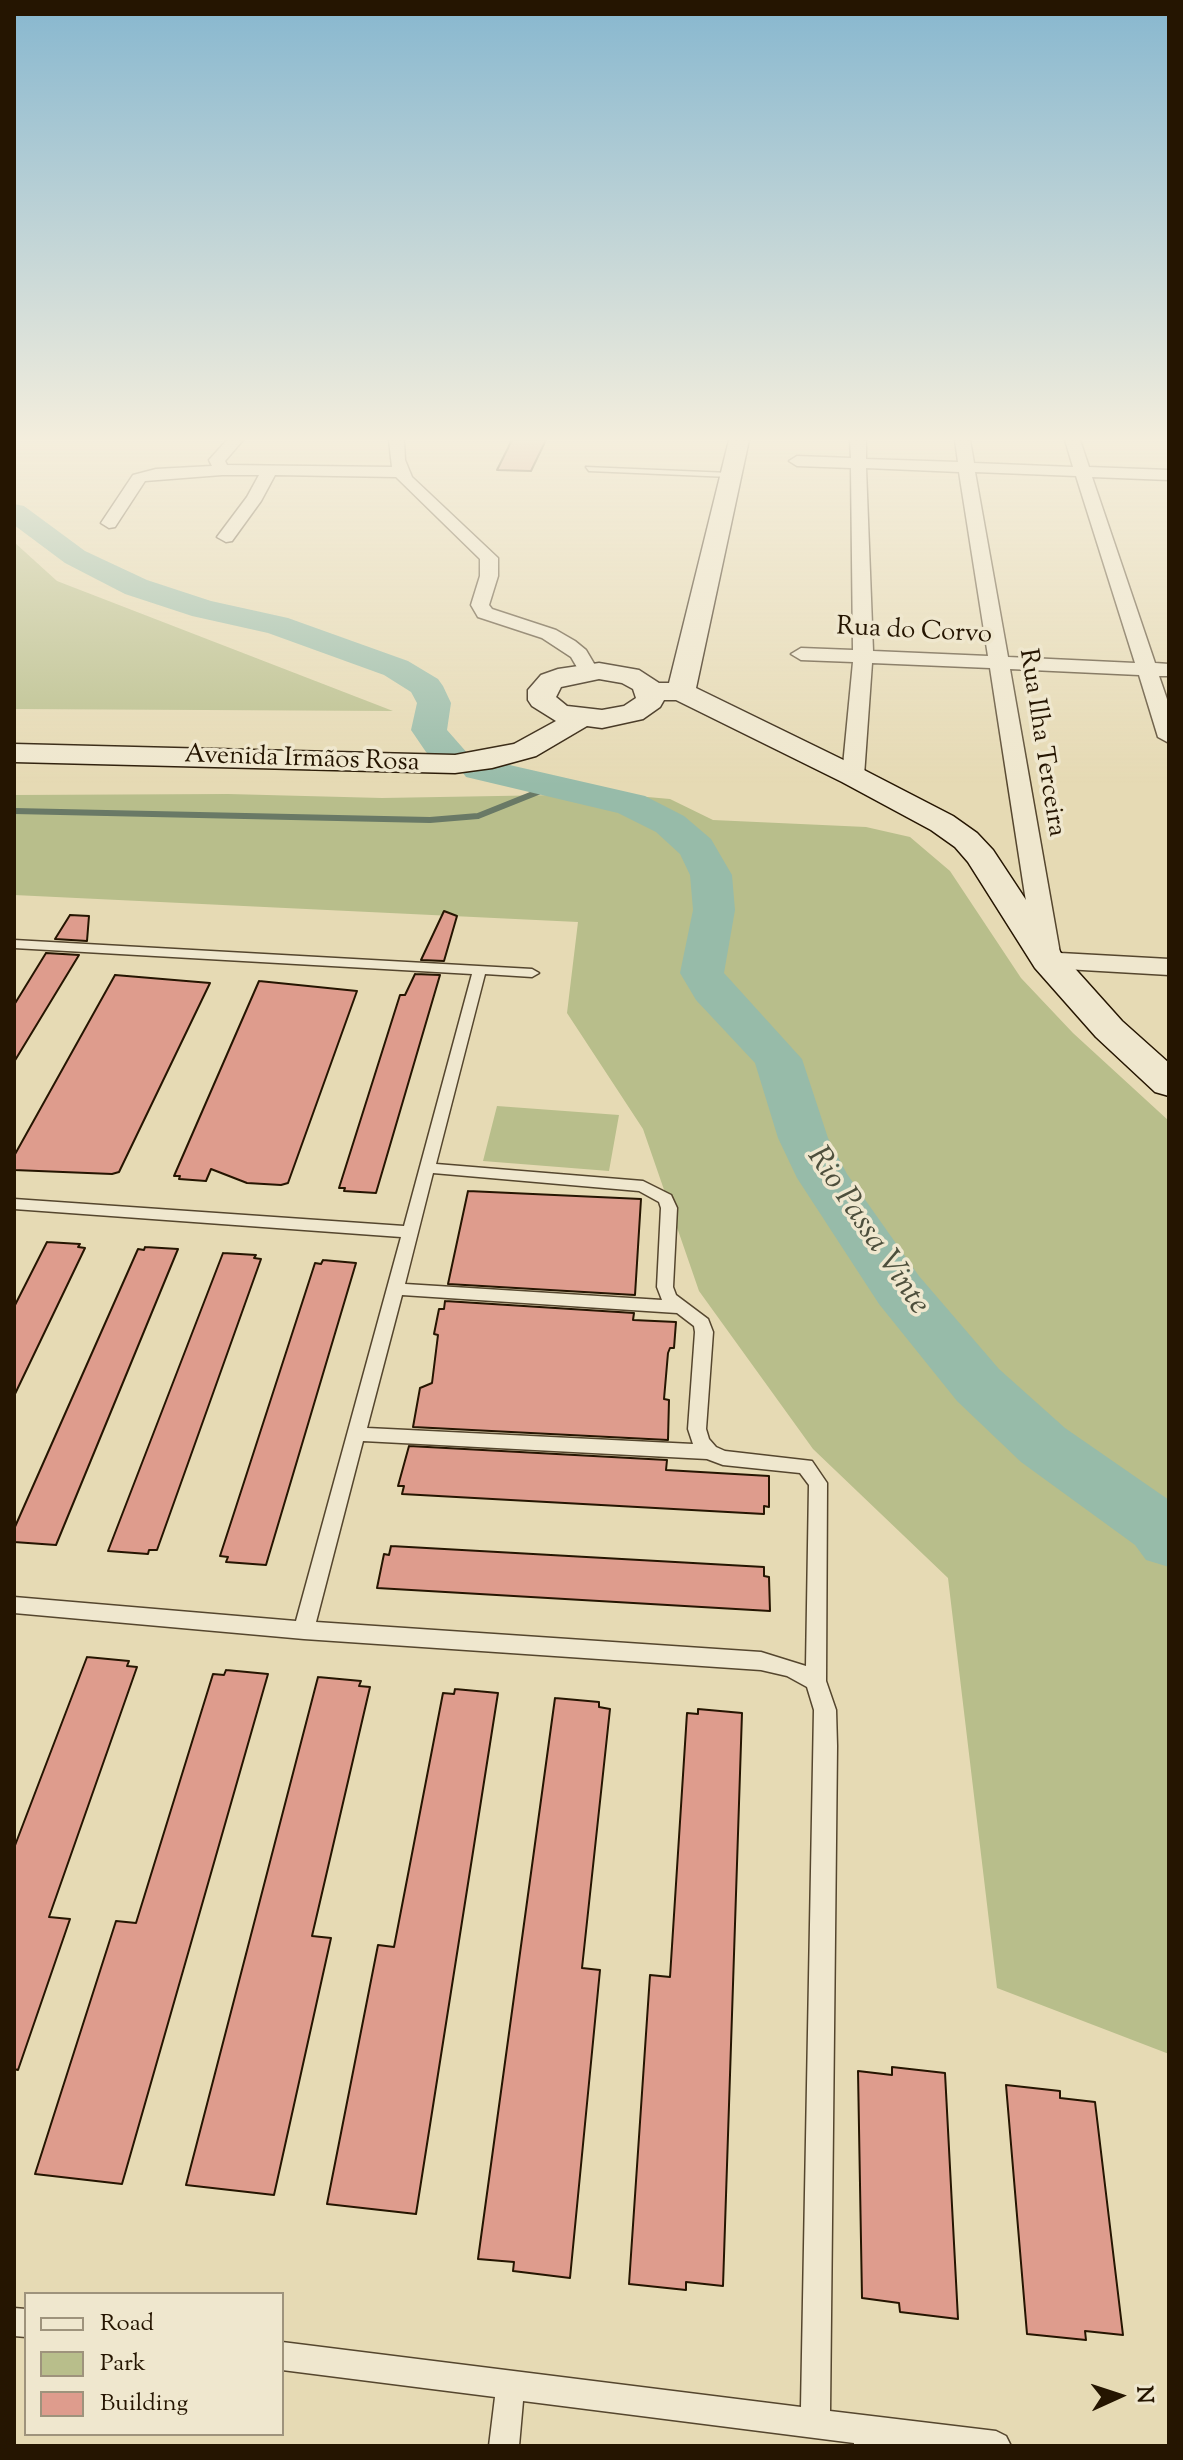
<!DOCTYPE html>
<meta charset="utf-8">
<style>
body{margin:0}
#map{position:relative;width:1183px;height:2460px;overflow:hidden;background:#e6dab4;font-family:"Sorts Mill Goudy",serif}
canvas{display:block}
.frame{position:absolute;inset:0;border:16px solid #251501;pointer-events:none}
.legend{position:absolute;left:24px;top:2292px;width:260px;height:144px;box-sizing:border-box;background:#efe7ce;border:2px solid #9e937c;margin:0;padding:10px 14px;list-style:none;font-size:24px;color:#251501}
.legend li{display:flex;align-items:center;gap:16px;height:40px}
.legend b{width:40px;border:2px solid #9e937c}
.north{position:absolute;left:1079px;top:2356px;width:80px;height:80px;-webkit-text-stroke:6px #efe7ce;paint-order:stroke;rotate:87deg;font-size:22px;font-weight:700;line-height:32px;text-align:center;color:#251501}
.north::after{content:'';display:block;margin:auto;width:28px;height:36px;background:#251501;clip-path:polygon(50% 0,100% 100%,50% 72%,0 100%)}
</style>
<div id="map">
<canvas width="1183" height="2460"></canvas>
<div class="frame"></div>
<ul class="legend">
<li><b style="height:10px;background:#efe7ce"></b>Road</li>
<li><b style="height:22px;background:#b8be8b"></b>Park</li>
<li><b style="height:22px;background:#de9c8d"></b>Building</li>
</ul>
<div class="north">N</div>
</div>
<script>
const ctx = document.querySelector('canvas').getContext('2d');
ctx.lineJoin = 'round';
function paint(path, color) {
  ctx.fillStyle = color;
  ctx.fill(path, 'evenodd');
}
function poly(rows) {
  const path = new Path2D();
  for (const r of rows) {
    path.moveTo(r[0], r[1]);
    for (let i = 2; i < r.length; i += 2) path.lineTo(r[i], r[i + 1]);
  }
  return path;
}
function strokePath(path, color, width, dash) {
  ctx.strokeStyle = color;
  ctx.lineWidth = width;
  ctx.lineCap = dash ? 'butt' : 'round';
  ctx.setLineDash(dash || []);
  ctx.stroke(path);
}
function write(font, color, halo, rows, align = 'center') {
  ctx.font = font + ' "Sorts Mill Goudy",serif';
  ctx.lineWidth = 7;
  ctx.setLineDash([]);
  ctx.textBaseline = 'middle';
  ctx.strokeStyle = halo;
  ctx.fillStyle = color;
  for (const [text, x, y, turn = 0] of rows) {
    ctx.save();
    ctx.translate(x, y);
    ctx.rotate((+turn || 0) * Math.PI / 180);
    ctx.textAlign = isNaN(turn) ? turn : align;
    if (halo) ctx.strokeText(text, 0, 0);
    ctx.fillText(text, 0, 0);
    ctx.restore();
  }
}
paint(poly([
 [14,542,57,581,393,711,14,709],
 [228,794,382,798,614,794,670,799,713,820,866,827,910,837,950,871,1021,978,1073,1033,1169,1121,1169,2054,997,1988,948,1578,813,1449,699,1291,643,1129,567,1013,578,922,14,895,14,795],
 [497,1106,619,1115,609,1171,483,1161]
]), '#b8be8b');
strokePath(poly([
 [14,811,430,820,478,816,548,788,565,786]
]), '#697966', 6);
paint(poly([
 [14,504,24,506,85,551,147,580,211,601,288,618,408,661,438,679,443,686,451,703,447,730,469,755,464,763,451,766,438,763,426,752,411,730,417,703,411,692,384,675,268,633,192,616,125,594,65,563,14,525,14,504],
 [479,758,645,796,684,816,711,839,732,875,735,910,724,973,802,1059,828,1138,847,1174,919,1276,999,1369,1065,1428,1169,1500,1169,1567,1146,1560,1135,1545,1021,1462,957,1401,879,1304,797,1178,778,1138,755,1063,696,1000,680,973,693,910,690,875,680,854,656,832,618,813,466,777,460,769,466,761,479,758]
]), '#97bba9');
const building = poly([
 [512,440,546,440,531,471,497,470,512,440],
 [444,911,457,916,444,961,421,960,444,911],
 [70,915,89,916,87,941,55,939,70,915],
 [46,953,79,955,14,1062,14,1005,46,953],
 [415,974,440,975,376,1193,344,1191,345,1188,339,1188,400,995,405,995,415,974],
 [115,975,210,983,119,1172,112,1174,14,1170,14,1156,115,975],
 [259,981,357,991,288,1183,281,1185,247,1183,211,1169,206,1181,179,1179,180,1176,174,1176,259,981],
 [468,1191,641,1199,635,1295,448,1284,468,1191],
 [47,1242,80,1244,78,1247,85,1248,14,1396,14,1307,47,1242],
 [145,1247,178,1249,56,1545,14,1542,14,1529,138,1249,144,1250,145,1247],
 [223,1253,256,1255,254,1258,261,1259,157,1550,149,1550,148,1554,108,1551,223,1253],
 [323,1260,356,1263,266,1565,226,1562,228,1557,220,1556,234,1513,315,1263,321,1264,323,1260],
 [445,1301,634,1313,633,1320,676,1322,674,1348,670,1348,668,1353,664,1399,669,1400,668,1440,413,1427,420,1388,432,1383,438,1335,434,1334,439,1309,444,1309,445,1301],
 [409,1446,667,1460,666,1470,769,1476,769,1507,764,1506,764,1514,402,1494,404,1486,398,1486,409,1446],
 [391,1546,764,1567,764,1576,769,1577,770,1611,377,1588,384,1554,389,1555,391,1546],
 [87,1657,129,1661,127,1666,137,1667,49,1917,70,1919,18,2070,14,2069,14,1848,87,1657],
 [226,1670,268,1674,122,2184,35,2174,116,1921,136,1923,213,1674,224,1675,226,1670],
 [318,1677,361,1681,359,1686,370,1687,312,1936,331,1938,274,2195,186,2185,318,1677],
 [455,1689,498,1693,416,2214,327,2204,378,1945,394,1947,443,1693,454,1694,455,1689],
 [555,1698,599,1702,599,1707,610,1709,582,1968,600,1970,570,2278,513,2271,514,2262,478,2259,555,1698],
 [698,1709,742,1713,723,2286,686,2282,686,2290,629,2284,650,1975,670,1977,687,1713,698,1714,698,1709],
 [892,2067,945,2073,958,2319,900,2312,899,2303,862,2298,858,2071,892,2075,892,2067],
 [1006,2085,1060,2091,1060,2098,1095,2102,1123,2335,1085,2331,1086,2340,1027,2334,1006,2085]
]);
paint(building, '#de9c8d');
strokePath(building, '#251501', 2);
const lane = poly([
 [586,467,730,473,734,475,730,477,589,471,586,467],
 [14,940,532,969,539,973,532,977,485,974,436,1164,643,1181,671,1195,677,1208,673,1287,676,1295,708,1319,713,1332,706,1429,709,1439,716,1447,725,1451,812,1461,827,1483,826,1681,836,1710,837,1746,830,2411,996,2431,1006,2436,1011,2446,854,2446,854,2443,523,2401,519,2446,489,2446,495,2397,282,2370,282,2342,801,2407,814,1710,807,1687,787,1676,761,1670,304,1639,14,1613,14,1597,296,1621,401,1237,14,1209,14,1199,404,1226,472,974,14,948,14,940],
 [433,1173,639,1191,659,1202,661,1208,657,1287,662,1300,405,1284,433,1173],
 [402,1295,677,1313,694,1326,695,1332,688,1429,693,1444,367,1428,402,1295],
 [363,1441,707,1459,723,1465,800,1473,809,1485,806,1666,761,1652,316,1622,363,1441],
 [14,2308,26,2309,26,2337,14,2336,14,2308]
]);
const street = poly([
 [227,440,243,440,225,461,227,465,392,467,389,440,404,440,405,460,412,477,498,558,498,576,489,605,492,609,556,630,575,641,586,650,599,672,589,678,582,676,571,657,542,638,478,617,471,605,480,576,480,559,396,477,275,475,261,501,232,541,226,542,217,537,247,497,259,475,222,475,145,481,115,527,109,528,101,523,133,475,156,469,212,466,209,460,227,440],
 [850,440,866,440,866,459,958,462,955,440,970,440,974,463,1073,467,1065,440,1080,440,1089,467,1169,470,1169,480,1092,477,1155,663,1169,664,1169,676,1159,676,1169,705,1169,743,1158,737,1139,675,1010,669,1060,953,1169,959,1169,975,1048,968,1039,966,1035,960,990,668,872,663,864,776,853,783,842,776,853,662,801,660,791,654,801,648,853,650,851,468,797,466,789,461,797,456,851,458,850,440],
 [866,468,959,472,988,656,873,651,866,468],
 [975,472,1076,476,1135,663,1008,657,975,472]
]);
const secondary = poly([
 [729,440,749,440,696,688,864,770,953,816,977,833,993,850,1061,953,1122,1021,1169,1063,1169,1096,1155,1092,1096,1037,1035,968,968,862,955,847,931,830,842,782,676,700,664,700,660,707,643,719,602,728,587,726,536,756,492,768,455,773,14,762,14,744,455,755,514,744,556,721,532,706,528,700,528,690,541,675,558,669,599,663,639,670,659,683,669,683,729,440],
 [599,679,622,683,633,689,636,698,624,706,602,710,567,706,556,697,561,687,599,679]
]);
strokePath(lane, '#55462e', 3);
strokePath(street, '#55462e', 3);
strokePath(secondary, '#251501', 3);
paint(lane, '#efe7ce');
paint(street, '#efe7ce');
paint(secondary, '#efe7ce');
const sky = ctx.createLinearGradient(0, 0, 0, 785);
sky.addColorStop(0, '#87b7cf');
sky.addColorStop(0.56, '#f4eedd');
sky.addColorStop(1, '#f4eedd00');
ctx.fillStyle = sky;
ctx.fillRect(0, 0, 1183, 785);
write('26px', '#251501', '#efe7ce', [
 ["Rua do Corvo",914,633,3],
 ["Rua Ilha Terceira",1040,743,81],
 ["Avenida Irmãos Rosa",302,761,2]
]);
write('italic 32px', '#4d4f3c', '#efe7ce', [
 ["Rio Passa Vinte",866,1232,56]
]);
</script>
